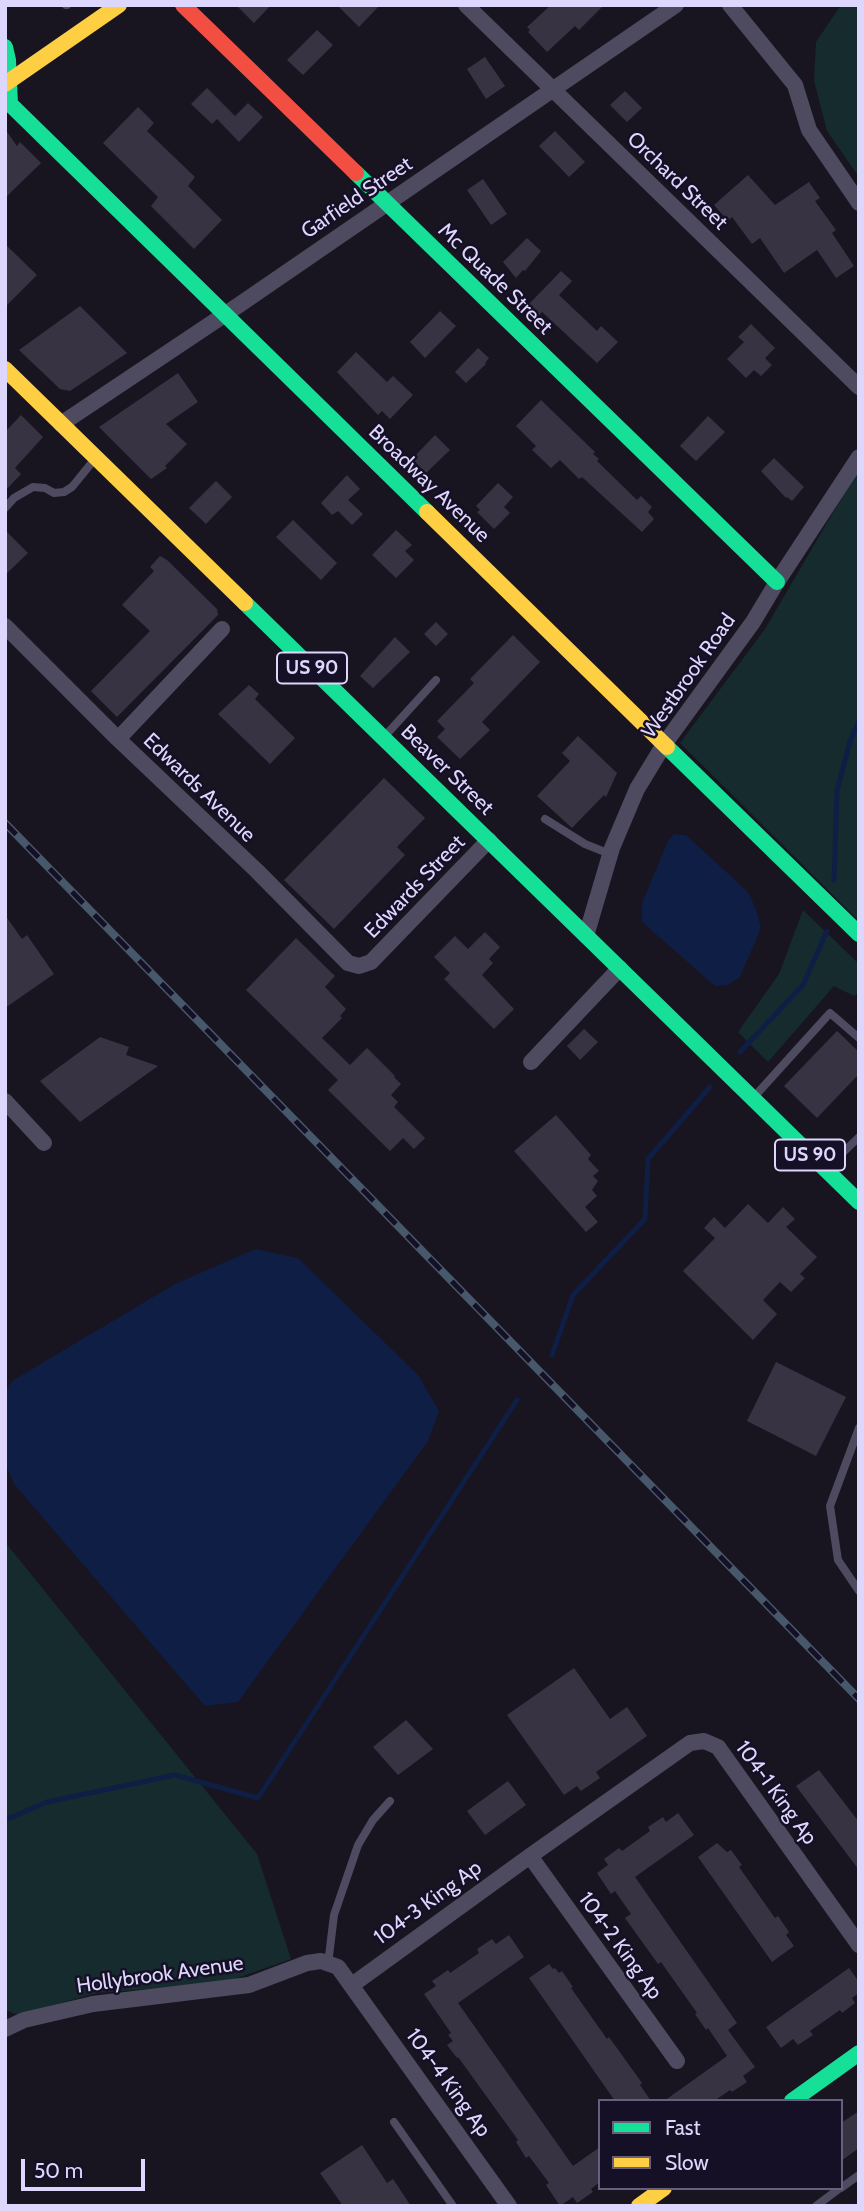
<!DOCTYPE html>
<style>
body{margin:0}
#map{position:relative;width:864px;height:2211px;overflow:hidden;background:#181521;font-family:Cabin,sans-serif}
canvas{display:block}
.frame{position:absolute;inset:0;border:7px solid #ded7fd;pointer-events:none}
.legend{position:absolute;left:598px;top:2099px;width:245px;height:91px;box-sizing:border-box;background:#161026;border:2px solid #66607c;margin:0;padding:9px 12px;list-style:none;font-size:21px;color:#ded7fd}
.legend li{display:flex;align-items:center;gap:14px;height:35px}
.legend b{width:35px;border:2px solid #66607c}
.scale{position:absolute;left:21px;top:2159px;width:124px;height:32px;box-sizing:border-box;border:4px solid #ded7fd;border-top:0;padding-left:9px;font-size:21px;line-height:24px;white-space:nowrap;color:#ded7fd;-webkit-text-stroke:5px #161026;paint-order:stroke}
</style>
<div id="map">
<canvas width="864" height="2211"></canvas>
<div class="frame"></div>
<ul class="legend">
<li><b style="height:9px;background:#16e098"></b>Fast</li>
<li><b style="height:9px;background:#ffcf43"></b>Slow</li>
</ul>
<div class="scale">50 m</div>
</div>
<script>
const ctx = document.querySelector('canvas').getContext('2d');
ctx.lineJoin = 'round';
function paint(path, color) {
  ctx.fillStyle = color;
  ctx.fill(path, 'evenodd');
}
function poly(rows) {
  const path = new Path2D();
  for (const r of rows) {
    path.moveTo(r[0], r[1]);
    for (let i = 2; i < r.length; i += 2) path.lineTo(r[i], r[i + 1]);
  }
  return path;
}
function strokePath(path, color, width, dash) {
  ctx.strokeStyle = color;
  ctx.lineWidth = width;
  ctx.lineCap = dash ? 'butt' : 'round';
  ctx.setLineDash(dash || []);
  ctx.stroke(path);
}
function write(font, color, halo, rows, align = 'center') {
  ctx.font = font + ' Cabin,sans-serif';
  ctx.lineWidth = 5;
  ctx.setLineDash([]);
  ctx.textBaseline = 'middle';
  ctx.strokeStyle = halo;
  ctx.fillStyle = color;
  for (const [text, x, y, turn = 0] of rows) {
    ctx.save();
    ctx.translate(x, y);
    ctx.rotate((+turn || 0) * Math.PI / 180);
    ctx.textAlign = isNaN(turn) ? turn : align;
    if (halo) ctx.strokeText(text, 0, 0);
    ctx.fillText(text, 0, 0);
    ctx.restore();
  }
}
paint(poly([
 [841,5,859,5,859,177,827,131,814,81,816,42],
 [859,468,859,921,680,743,765,629],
 [803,910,859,964,859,992,854,996,834,986,768,1062,738,1032,779,974],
 [5,1542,257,1854,291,1959,223,1983,97,1993,18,2015,5,2010]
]), '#152b2e');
paint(poly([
 [674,834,686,835,747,891,756,909,761,928,740,977,728,985,715,986,642,922,642,903,668,841],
 [255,1249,298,1258,418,1375,439,1411,428,1441,238,1702,205,1706,14,1484,5,1463,5,1393,12,1381,175,1284]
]), '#0f1e44');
strokePath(poly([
 [834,880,837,791,850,741,859,721],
 [740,1052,803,985,827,931],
 [552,1355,573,1295,645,1219,648,1159,710,1087],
 [5,1820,47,1802,175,1775,258,1798,517,1400]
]), '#0f1e44', 5);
paint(poly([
 [236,5,271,5,254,23],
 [337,5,380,5,359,27],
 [551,5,604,5,579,30,575,26,547,52,528,32,530,30,527,27],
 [317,30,333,45,303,75,287,60],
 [485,57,505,86,486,99,467,69],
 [207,88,235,116,248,103,263,117,239,142,217,119,212,124,191,104],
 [625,91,642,108,627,122,610,105],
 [138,107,154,123,147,131,195,177,188,186,222,220,194,249,151,206,158,197,103,143],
 [5,129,17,146,20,142,41,163,5,198],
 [555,131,585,162,569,177,539,146],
 [748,175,775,205,809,182,820,198,815,201,836,230,832,233,854,266,836,278,817,250,784,273,760,238,752,244,732,217,728,221,714,205],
 [483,179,507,214,491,225,467,190],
 [527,238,541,251,525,271,523,270,516,278,503,262],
 [5,244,37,275,5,307],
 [561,271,572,281,559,295,597,331,601,326,618,342,597,363,542,312,539,315,529,304],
 [80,306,127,353,70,391,60,389,19,350],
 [440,311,456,326,425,358,410,342],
 [751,324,775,348,765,358,772,365,761,376,754,370,746,378,727,359,744,342,738,337],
 [478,348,489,358,485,363,486,364,466,383,455,372],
 [356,352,387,382,393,376,413,395,390,419,382,411,378,415,337,372],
 [178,373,198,402,166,424,187,444,165,466,167,468,151,479,99,427],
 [541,400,595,452,593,454,599,459,597,461,637,500,641,496,652,507,648,512,654,519,642,532,582,477,579,479,560,460,551,468,532,450,536,446,516,426],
 [21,415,43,437,15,468,21,474,5,491,5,432],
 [708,416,725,432,696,461,680,446],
 [435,435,450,450,426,473,412,459],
 [774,458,804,487,792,501,787,497,786,498,761,471],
 [347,475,360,489,348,500,363,514,352,525,338,511,332,515,321,503],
 [216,481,232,497,206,524,189,508],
 [498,483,513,497,504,507,510,513,494,529,477,512,480,510,476,506],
 [293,520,337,563,321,580,276,537],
 [5,530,28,553,5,575],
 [396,530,412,545,405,551,414,560,396,578,372,555],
 [160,556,167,560,217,609,218,615,117,717,91,691,150,631,122,605,154,571,150,567],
 [436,622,448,634,436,646,424,634],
 [513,635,540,662,482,722,490,730,460,759,437,737,445,729,437,721,474,683,470,679],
 [395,637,410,652,373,688,360,676],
 [249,685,259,694,255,699,295,738,270,764,218,714],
 [578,736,617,773,606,797,604,795,572,828,537,796,570,761,562,753],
 [384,778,425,818,397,847,405,855,334,929,284,880],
 [5,915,22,939,27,935,54,974,5,1008],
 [485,932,500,947,489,959,493,963,482,975,514,1009,494,1029,444,979,450,973,434,957,455,936,468,949],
 [296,938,335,976,325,987,346,1009,340,1016,342,1018,322,1038,350,1065,367,1048,395,1076,394,1077,401,1084,391,1095,398,1102,394,1107,425,1138,414,1149,403,1138,390,1151,328,1090,338,1080,246,990],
 [584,1029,598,1042,580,1060,567,1046],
 [837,1031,859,1052,859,1074,817,1118,784,1086],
 [100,1037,129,1047,126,1055,158,1066,80,1122,40,1081],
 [556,1115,591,1155,588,1159,599,1171,593,1176,598,1181,592,1190,597,1196,585,1207,598,1222,586,1232,514,1151],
 [748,1204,768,1223,783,1207,795,1219,786,1227,817,1257,800,1274,805,1278,791,1292,780,1282,763,1300,777,1314,753,1340,683,1271,715,1238,704,1228,714,1217,725,1228],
 [776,1362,846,1397,816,1456,747,1421],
 [574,1668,610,1719,627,1707,647,1736,596,1772,600,1778,581,1791,577,1786,564,1795,507,1715],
 [406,1720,433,1749,398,1775,373,1747],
 [819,1770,859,1822,859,1870,796,1786],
 [508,1781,526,1805,485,1835,467,1811],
 [678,1813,694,1835,635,1877,737,2023,728,2030,755,2067,743,2076,747,2082,732,2092,730,2090,714,2101,664,2101,727,2056,708,2028,706,2030,695,2014,697,2013,661,1962,658,1964,625,1918,631,1914,615,1891,611,1894,597,1873,608,1865,604,1859,619,1848,622,1851,650,1831,648,1827,663,1817,666,1822],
 [717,1843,727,1852,731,1850,742,1865,739,1867,775,1918,778,1916,789,1932,786,1935,794,1946,772,1962,698,1857],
 [509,1935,524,1957,458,2003,573,2166,600,2147,600,2182,591,2189,593,2192,577,2203,573,2197,560,2206,546,2185,549,2183,529,2156,526,2158,516,2142,518,2140,458,2057,457,2058,447,2045,453,2041,448,2035,451,2033,424,1994,436,1986,432,1981,448,1970,450,1973,479,1953,477,1949,492,1939,496,1944],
 [549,1964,553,1969,555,1968,559,1973,562,1971,573,1987,571,1988,607,2039,609,2037,642,2083,640,2085,651,2101,615,2101,529,1978],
 [849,1968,859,1982,859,1993,852,1998,855,2003,842,2013,840,2010,810,2031,813,2035,798,2045,793,2039,781,2048,766,2027],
 [859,2111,859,2148,841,2161,841,2123],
 [362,2145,387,2183,393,2179,411,2206,343,2206,320,2173]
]), '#373343');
strokePath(poly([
 [66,5,67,5],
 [5,508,14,498,33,487,45,488,54,493,64,492,72,487,94,460],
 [384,737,436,680],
 [545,819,585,844,610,854],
 [754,1097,830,1013,859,1038],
 [828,1167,859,1137],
 [859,1428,830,1506,838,1560,859,1591],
 [328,1964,334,1915,358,1845,373,1820,390,1801],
 [394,2122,453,2206],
 [841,2188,859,2175],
 [816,2206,840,2188]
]), '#4e4b61', 8);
strokePath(poly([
 [466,5,859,387],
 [730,5,795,85,809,130,859,203],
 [61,424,239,305,676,5],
 [5,626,118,739,257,871,348,963,359,966,371,962,489,840],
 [118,739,222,629],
 [586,936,612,848,637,789,665,743,753,622,777,582,859,457],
 [531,1062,620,968],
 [5,1101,44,1143],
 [530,1856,677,2061],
 [352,1985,530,1856,690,1743,704,1741,718,1747,859,1945],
 [5,2029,24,2020,93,2004,249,1985,307,1963,321,1961,338,1967,509,2206]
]), '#4e4b61', 16);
strokePath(poly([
 [5,47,8,60,10,104,427,512],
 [356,173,777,582],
 [245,603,859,1202],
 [667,747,859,934],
 [792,2101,859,2053]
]), '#16e098', 16);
strokePath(poly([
 [5,84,119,5],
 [5,369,245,603],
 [427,512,667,747],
 [639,2206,664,2188]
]), '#ffcf43', 16);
strokePath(poly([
 [183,5,356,173]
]), '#f24e42', 16);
const rail = poly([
 [5,823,859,1699]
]);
strokePath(rail, '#47586a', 8);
strokePath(rail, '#161026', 5, [16]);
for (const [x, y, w] of [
 [312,668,70],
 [810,1155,70]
]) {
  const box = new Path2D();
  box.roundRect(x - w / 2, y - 15.5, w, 31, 5);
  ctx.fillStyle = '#161026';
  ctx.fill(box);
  strokePath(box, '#ded7fd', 2);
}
write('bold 19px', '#ded7fd', null, [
 ["US 90",312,668],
 ["US 90",810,1155]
]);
write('21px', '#ded7fd', '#161026', [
 ["Orchard Street",677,181,44],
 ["Garfield Street",357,198,-34],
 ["Mc Quade Street",495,279,44],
 ["Broadway Avenue",429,484,44],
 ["Westbrook Road",689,676,-55],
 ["Beaver Street",447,770,44],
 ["Edwards Avenue",199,788,44],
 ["Edwards Street",415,887,-46],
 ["104-1 King Ap",776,1793,54],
 ["104-3 King Ap",428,1903,-36],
 ["104-2 King Ap",620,1946,54],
 ["Hollybrook Avenue",160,1975,-8],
 ["104-4 King Ap",448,2083,54]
]);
</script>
